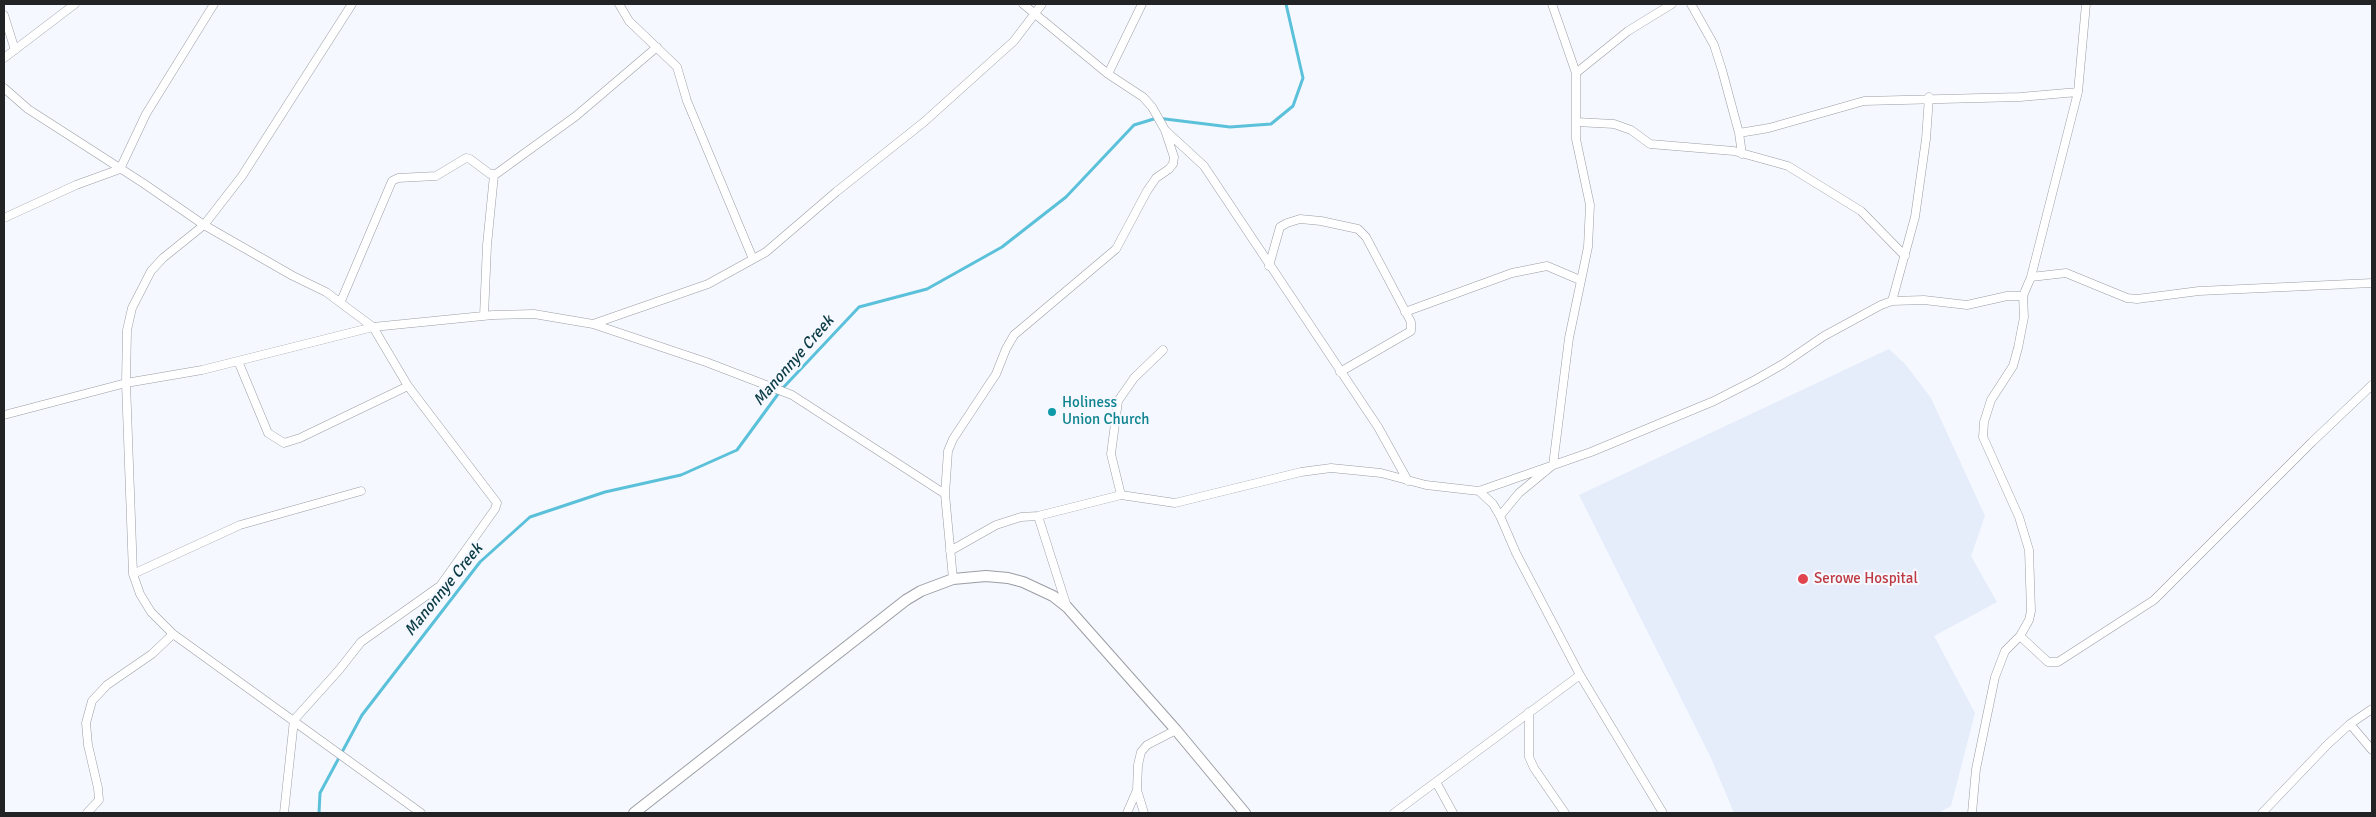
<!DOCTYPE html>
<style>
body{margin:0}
#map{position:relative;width:2376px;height:817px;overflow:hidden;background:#f5f8ff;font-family:Signika,sans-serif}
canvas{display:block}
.frame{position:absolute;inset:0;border:5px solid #222325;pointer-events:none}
</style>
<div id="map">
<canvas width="2376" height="817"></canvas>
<div class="frame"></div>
</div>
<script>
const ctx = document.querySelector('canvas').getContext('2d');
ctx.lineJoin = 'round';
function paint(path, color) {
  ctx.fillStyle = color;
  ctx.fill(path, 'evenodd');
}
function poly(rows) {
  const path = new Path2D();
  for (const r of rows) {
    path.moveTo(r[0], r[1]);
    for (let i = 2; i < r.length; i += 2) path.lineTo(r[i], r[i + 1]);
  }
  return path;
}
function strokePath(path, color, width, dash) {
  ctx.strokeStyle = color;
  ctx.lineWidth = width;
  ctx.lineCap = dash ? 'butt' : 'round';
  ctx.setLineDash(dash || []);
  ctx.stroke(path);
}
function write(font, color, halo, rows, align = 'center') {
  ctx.font = font + ' Signika,sans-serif';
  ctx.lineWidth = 4.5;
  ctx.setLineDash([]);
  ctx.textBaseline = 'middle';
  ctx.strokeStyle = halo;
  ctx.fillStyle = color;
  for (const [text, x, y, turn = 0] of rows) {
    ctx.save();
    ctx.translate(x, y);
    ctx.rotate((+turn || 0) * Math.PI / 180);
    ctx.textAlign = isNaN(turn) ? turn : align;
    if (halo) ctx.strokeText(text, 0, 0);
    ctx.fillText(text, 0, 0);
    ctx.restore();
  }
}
paint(poly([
 [1889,349,1906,365,1931,398,1985,516,1971,556,1997,602,1934,636,1975,713,1951,806,1938,813,1734,813,1711,758,1579,495]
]), '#e5ecfa');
strokePath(poly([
 [319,813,320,793,362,715,480,562,530,517,605,492,681,475,737,450,781,390,859,307,927,289,1002,247,1066,197,1134,125,1157,118,1230,127,1271,124,1293,106,1303,78,1286,4]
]), '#5bc1da', 3);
const minor = poly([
 [352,4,242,176,204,225,163,258,151,271,132,308,127,330,126,383,133,574,140,594,151,612,173,634,421,813],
 [619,4,629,21,677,67,687,101,753,259],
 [1023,4,1108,74,1143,97,1152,107,1165,130,1204,166,1378,427,1408,481],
 [1691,4,1714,45,1722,70,1739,133,1742,154],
 [4,15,15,50],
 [4,58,75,4],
 [1576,73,1628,31,1672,4],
 [1108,74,1142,4],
 [4,88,28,109,143,183,204,225,293,276,326,292,373,327,408,386,497,503,495,509,440,586,361,642,339,670,294,720,284,813],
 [1576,122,1614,124,1631,130,1650,144,1734,151,1788,166,1861,211,1905,256],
 [1739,133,1769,128,1864,101,2020,97,2078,92],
 [4,218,76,185,120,169,146,114,214,4],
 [1269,266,1280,227,1287,223,1300,219,1321,221,1358,229,1366,237,1411,322,1411,331,1340,372],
 [2031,277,2066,273,2127,298,2137,299,2199,291,2372,283],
 [341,301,392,181,398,178,436,176,466,158,470,159,490,174,496,174,576,116,657,47],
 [1892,301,1915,217,1926,139,1929,97],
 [1405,312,1512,273,1547,266,1580,280],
 [484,316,487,245,494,175],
 [593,324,708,284,766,252,836,192,924,122,1014,41,1042,4],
 [238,361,268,433,284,443,300,438,408,386],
 [4,415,126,383,202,370,373,327,493,315,534,314,593,324,706,362,792,395,945,494,953,579],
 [1479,491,1493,504,1500,516,1516,553,1580,675,1663,813],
 [945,494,948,451,953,439,996,374,1006,349,1014,335,1116,249,1147,191,1156,178,1169,169,1173,164,1174,157,1165,130],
 [1121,495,1111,454,1118,401,1134,378,1163,350],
 [1500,516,1519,493,1553,465,1569,338,1588,247,1590,205,1576,139,1576,73,1552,4],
 [950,551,996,525,1021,517,1038,516],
 [133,574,240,525,361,491],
 [1067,607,1038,516,1121,495,1175,503,1301,472,1331,468,1381,473,1426,485,1479,491,1591,452,1714,401,1755,380,1783,364,1824,336,1881,305,1892,301,1924,300,1967,305,2007,296,2023,296],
 [2020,636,2048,662,2058,662,2154,600,2312,442,2372,385],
 [1529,712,1529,757,1534,768,1565,813],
 [2350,724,2372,750],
 [1436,782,1453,813],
 [1137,790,1144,813],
 [87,813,99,800,98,788,88,745,86,723,92,701,107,685,152,654,173,634],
 [1127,813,1137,790,1138,765,1141,752,1147,745,1176,730],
 [1394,813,1580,675],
 [1972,813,1976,769,1995,677,2005,651,2020,636,2029,620,2031,611,2029,550,2019,517,1983,437,1984,422,1991,400,2013,366,2018,348,2024,317,2023,296,2031,277,2078,92,2086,4],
 [2262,813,2328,744,2350,724,2372,709]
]);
const tertiary = poly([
 [634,813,906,600,921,591,953,579,986,576,1008,578,1023,582,1053,596,1067,607,1176,730,1245,813]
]);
strokePath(minor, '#9a9da3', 9);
strokePath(tertiary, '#9a9da3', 12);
strokePath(minor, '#fff', 8);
strokePath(tertiary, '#fff', 10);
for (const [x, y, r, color] of [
 [1052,412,5,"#0f9aa8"],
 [1803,579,6,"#e0444e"]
]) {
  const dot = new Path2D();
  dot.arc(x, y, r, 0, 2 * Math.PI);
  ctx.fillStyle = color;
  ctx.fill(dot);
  strokePath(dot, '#f5f8ff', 2);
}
write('15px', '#0d838f', '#f5f8ff', [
 ["Holiness",1062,403],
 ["Union Church",1062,420]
], 'left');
write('15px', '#be3a42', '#f5f8ff', [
 ["Serowe Hospital",1814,579]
], 'left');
write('italic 16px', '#0a3b45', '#f5f8ff', [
 ["Manonnye Creek",794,361,-49],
 ["Manonnye Creek",444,590,-51]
]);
</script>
